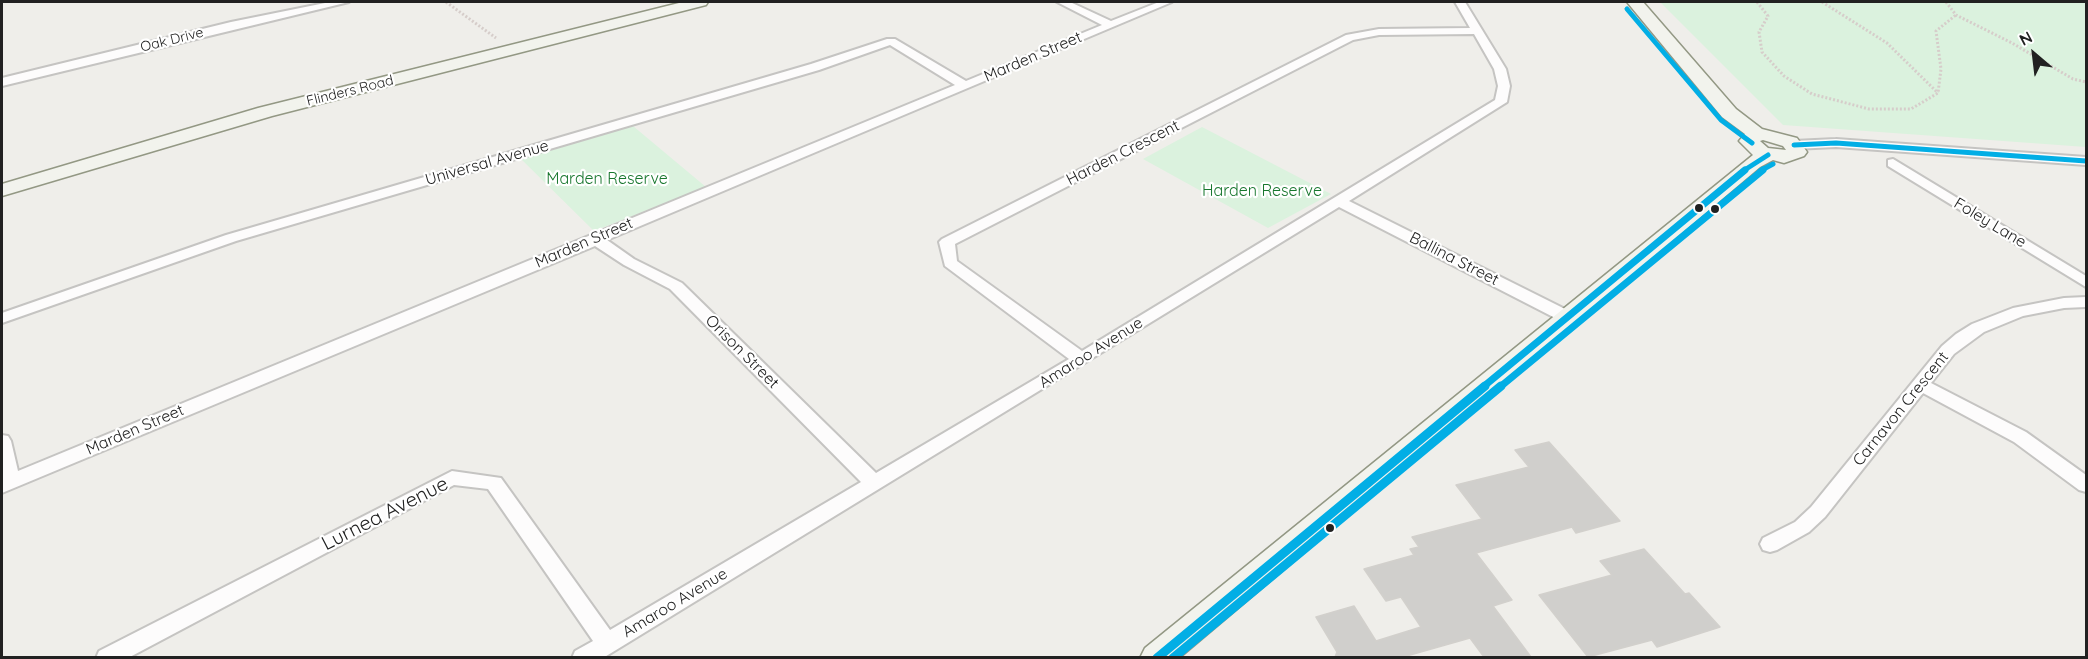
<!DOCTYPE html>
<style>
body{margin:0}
#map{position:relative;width:2088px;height:659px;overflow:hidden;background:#efeeea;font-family:Quicksand,sans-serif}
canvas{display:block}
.frame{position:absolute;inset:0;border:3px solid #212121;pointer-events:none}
.north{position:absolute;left:2004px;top:24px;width:60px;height:60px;-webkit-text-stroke:4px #fff;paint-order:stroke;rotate:332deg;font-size:16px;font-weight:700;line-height:24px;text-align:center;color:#212121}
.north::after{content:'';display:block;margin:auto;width:21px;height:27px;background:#212121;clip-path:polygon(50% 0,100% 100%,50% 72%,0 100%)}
</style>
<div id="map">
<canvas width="2088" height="659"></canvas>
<div class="frame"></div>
<div class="north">N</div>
</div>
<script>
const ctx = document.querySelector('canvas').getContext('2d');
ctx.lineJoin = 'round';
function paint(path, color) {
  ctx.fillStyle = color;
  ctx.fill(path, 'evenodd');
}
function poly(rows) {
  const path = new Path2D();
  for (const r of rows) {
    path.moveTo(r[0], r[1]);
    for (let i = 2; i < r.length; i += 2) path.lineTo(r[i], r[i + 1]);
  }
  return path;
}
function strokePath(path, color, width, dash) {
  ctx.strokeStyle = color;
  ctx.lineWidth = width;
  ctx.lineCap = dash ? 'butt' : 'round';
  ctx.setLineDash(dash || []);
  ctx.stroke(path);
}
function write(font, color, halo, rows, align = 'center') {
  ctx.font = font + ' Quicksand,sans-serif';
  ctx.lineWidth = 4.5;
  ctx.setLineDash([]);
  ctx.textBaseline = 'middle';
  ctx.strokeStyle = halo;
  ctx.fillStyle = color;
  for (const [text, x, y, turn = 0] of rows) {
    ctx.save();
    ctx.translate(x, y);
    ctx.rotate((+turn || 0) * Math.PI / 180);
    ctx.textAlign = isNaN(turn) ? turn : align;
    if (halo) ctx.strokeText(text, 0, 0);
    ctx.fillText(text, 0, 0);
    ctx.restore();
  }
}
paint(poly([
 [1660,2,2086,2,2086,147,1783,125],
 [633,126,706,187,594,231,521,159],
 [1202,127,1331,194,1268,228,1143,159]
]), '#dbf2de');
const building = poly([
 [1549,442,1620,521,1576,533,1572,527,1476,553,1512,600,1493,606,1531,657,1484,657,1470,638,1403,657,1335,657,1337,652,1316,617,1354,606,1376,641,1421,627,1401,597,1386,601,1364,569,1414,555,1410,549,1419,547,1412,537,1482,519,1456,485,1529,467,1515,450,1549,442],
 [1644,549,1685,594,1689,593,1720,627,1657,647,1652,640,1588,657,1539,595,1612,575,1600,561,1644,549]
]);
paint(building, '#d0cfcc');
strokePath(building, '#d2d0cc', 1.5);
const street = poly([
 [330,2,349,2,2,86,2,78,231,22,330,2],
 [1057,2,1070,2,1111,21,1159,2,1172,2,607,240,634,259,682,283,876,473,1069,359,945,266,939,242,942,239,1346,35,1379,29,1470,28,1455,2,1465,2,1506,69,1510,86,1507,102,1349,201,1573,313,1575,317,1567,322,1561,321,1339,207,603,658,572,658,575,651,593,641,488,489,454,485,128,658,96,658,99,651,452,471,501,478,610,630,861,482,670,289,624,265,595,246,2,493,2,435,8,436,11,441,18,471,955,85,890,45,819,70,236,241,2,323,2,313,226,235,811,64,887,39,895,39,966,81,1102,25,1057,2],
 [1474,34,1494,69,1498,86,1495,100,1082,351,957,261,955,244,1353,40,1379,35,1474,34],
 [1836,139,2086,157,2086,165,1836,147,1794,149,1787,145,1794,141,1836,139],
 [1893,159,2086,276,2086,287,1888,166,1888,160,1893,159],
 [2086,297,2086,307,2064,308,2023,316,1984,332,1954,354,1931,383,2026,432,2086,475,2086,492,2079,490,2014,442,1923,393,1825,517,1809,532,1777,550,1770,552,1763,550,1760,544,1763,538,1795,522,1811,507,1942,346,1956,334,1972,324,2013,308,2064,298,2086,297]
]);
const secondary = poly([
 [683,2,708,2,706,5,272,116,2,196,2,184,258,108,683,2],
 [1627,2,1643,2,1736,109,1762,129,1797,138,1807,152,1804,156,1784,163,1773,160,1760,167,1179,658,1140,658,1145,648,1753,155,1739,141,1745,134,1722,117,1627,2],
 [1763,140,1783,146,1786,150,1768,148,1760,141,1763,140]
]);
strokePath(street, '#c5c4c2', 4);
strokePath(secondary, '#939884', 3);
strokePath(poly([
 [446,2,496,38],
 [1757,2,1768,16,1759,32,1762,52,1784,76,1812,94,1869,109,1911,109,1938,93,1941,69,1936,31,1956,15],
 [1822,2,1887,43,1938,93],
 [1946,2,1956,15,2012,43,2073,79,2086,82]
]), '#d6cdca', 3, [2, 2]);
paint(street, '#fdfcfc');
paint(secondary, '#f2f3ed');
strokePath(poly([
 [1794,145,1836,143,2086,161],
 [1743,171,1768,155]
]), '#02aee5', 5);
strokePath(poly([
 [1483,387,1745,170]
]), '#02aee5', 7);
strokePath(poly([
 [1157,658,1485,386]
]), '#02aee5', 9);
strokePath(poly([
 [1627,9,1721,120,1752,143],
 [1760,171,1773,164]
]), '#02aee5', 5);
strokePath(poly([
 [1500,387,1763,170]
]), '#02aee5', 7);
strokePath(poly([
 [1173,658,1501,386]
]), '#02aee5', 9);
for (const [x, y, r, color] of [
 [1699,208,5,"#212121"],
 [1715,209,5,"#212121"],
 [1330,528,5,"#212121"]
]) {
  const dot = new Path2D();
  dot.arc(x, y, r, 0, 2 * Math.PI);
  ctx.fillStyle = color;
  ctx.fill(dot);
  strokePath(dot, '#fff', 2);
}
write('14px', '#212121', '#fff', [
 ["Oak Drive",172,40,-14],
 ["Flinders Road",350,91,-14]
]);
write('16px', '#212121', '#fff', [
 ["Marden Street",1033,57,-23],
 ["Harden Crescent",1123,153,-27],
 ["Universal Avenue",487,163,-16],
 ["Foley Lane",1990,223,31],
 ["Marden Street",584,243,-23],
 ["Ballina Street",1454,259,27],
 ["Orison Street",742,352,45],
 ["Amaroo Avenue",1091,353,-32],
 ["Carnavon Crescent",1901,409,-51],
 ["Marden Street",135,430,-23],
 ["Amaroo Avenue",675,603,-31]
]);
write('16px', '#18772e', '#fff', [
 ["Marden Reserve",607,179],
 ["Harden Reserve",1262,191]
]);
write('20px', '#212121', '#fff', [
 ["Lurnea Avenue",385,514,-27]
]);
</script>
